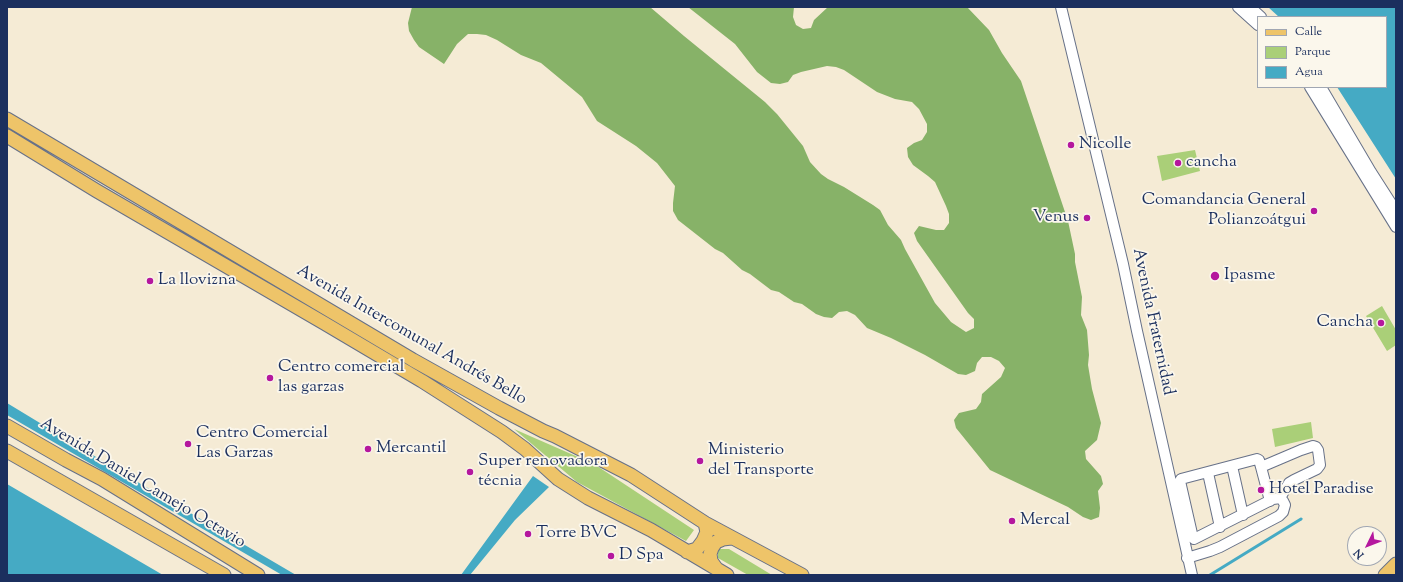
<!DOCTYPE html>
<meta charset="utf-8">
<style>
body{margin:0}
#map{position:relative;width:1403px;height:582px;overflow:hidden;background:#f5ebd5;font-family:"Sorts Mill Goudy",serif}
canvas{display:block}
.frame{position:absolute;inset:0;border:8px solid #1b2f5e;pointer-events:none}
.legend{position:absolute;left:1257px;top:16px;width:130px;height:72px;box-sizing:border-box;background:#fbf7ec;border:1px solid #a1a7b3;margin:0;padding:5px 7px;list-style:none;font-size:12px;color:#1b2f5e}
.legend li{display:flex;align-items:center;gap:8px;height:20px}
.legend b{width:20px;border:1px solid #a1a7b3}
.north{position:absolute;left:1347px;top:526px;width:40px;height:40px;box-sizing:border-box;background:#fbf7ec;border:1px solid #a1a7b3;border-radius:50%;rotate:227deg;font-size:11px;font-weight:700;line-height:16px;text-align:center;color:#1b2f5e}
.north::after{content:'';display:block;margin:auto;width:14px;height:18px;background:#b5179e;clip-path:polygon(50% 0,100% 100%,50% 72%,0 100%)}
</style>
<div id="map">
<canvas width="1403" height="582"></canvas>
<div class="frame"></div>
<ul class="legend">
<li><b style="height:5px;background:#eec469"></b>Calle</li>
<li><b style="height:11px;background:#aacf78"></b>Parque</li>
<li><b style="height:11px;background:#45aac4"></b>Agua</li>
</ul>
<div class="north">N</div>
</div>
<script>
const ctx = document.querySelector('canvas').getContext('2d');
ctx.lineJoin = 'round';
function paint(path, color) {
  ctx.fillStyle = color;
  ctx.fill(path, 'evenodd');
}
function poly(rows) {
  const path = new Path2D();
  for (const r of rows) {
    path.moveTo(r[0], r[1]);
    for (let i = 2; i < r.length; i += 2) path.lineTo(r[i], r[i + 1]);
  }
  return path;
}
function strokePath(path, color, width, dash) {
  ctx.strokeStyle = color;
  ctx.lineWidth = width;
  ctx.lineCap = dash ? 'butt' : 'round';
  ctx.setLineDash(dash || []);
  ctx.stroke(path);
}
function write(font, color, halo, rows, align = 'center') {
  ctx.font = font + ' "Sorts Mill Goudy",serif';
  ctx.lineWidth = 3.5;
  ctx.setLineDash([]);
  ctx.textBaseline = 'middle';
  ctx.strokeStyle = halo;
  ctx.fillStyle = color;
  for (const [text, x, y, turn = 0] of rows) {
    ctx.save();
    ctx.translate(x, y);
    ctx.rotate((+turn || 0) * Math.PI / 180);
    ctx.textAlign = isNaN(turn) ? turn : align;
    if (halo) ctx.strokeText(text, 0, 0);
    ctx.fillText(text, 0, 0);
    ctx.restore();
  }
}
paint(poly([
 [1195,150,1200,171,1162,181,1157,156],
 [1382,306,1396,330,1396,345,1387,351,1366,316],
 [1311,422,1313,438,1275,447,1272,429],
 [514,429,594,464,694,530,686,541,577,482],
 [718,549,729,549,772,575,748,575,718,558]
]), '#aacf78');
paint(poly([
 [412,7,650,7,684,36,765,102,777,114,803,146,810,162,821,174,828,179,844,187,873,205,880,210,888,225,901,240,905,249,935,303,951,322,966,332,974,328,974,319,968,313,917,241,914,233,919,226,936,230,944,230,949,223,949,214,946,206,935,182,928,176,913,165,908,157,907,148,914,143,922,140,927,132,927,124,919,109,912,102,895,99,877,92,844,70,836,67,827,66,801,72,793,75,788,82,780,84,771,83,757,72,735,44,688,7,794,7,793,17,796,25,803,29,811,28,814,20,828,7,967,7,989,30,1002,53,1021,81,1068,221,1075,254,1075,262,1082,297,1081,315,1087,330,1089,355,1088,365,1092,389,1101,423,1097,440,1085,451,1086,459,1101,476,1103,484,1098,491,1100,508,1099,517,1091,520,1083,517,1068,507,990,470,956,428,954,420,959,413,976,409,981,402,982,394,1001,377,1005,368,999,361,991,357,982,357,977,363,975,371,966,375,958,374,925,355,891,338,867,328,855,315,847,311,839,312,832,318,824,317,816,314,802,304,794,302,779,292,771,290,750,274,742,270,723,253,715,249,678,220,673,211,673,203,675,186,657,163,636,146,597,121,582,97,541,63,521,55,497,40,486,35,477,34,468,34,457,44,444,64,419,47,414,40,409,31,408,23]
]), '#87b268');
paint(poly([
 [1268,7,1396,7,1396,179,1337,87,1386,87,1386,17,1279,17],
 [7,403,129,477,296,575,282,575,7,415],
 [533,476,549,487,515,520,470,575,461,575],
 [7,484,84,529,163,575,7,575]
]), '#45aac4');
strokePath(poly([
 [1210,575,1301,519]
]), '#45aac4', 3);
const minor = poly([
 [1061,7,1123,264,1137,331,1192,575],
 [1238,7,1258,25],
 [1250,7,1261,17],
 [1310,87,1396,227],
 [1321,87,1371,172,1396,211],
 [1232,466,1243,515],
 [1261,467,1270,501],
 [1208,473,1220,527],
 [1187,558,1210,551,1220,547,1279,516,1283,512,1285,505,1283,501,1280,498,1273,499,1194,539,1193,538,1180,481,1181,479,1257,459,1259,460,1261,467,1301,450,1313,446,1316,447,1318,450,1320,465,1317,469,1294,480,1289,483,1280,498]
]);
const major = poly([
 [7,119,413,360,499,408,543,431,555,436,631,475,705,523,802,575],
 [7,136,97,191,324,323,422,381,502,432,525,449,558,479,588,498,651,530,727,575],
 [7,426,66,460,102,479,258,575],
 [7,451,224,575],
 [687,552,697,549,703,541,707,532,705,523],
 [716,568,711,561,710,554,712,548,716,542,723,539,731,538],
 [1385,575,1396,564]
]);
strokePath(minor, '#677188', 12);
strokePath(major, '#677188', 15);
strokePath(minor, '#fff', 10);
strokePath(major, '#eec469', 13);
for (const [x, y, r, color] of [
 [1071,145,4,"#b5179e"],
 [1178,163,4,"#b5179e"],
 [1314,211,4,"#b5179e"],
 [1087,218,4,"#b5179e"],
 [1215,276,5,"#b5179e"],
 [150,281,4,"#b5179e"],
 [1381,323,4,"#b5179e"],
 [270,378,4,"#b5179e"],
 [188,444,4,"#b5179e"],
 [368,449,4,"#b5179e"],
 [700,461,4,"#b5179e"],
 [470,472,4,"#b5179e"],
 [1261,490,4,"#b5179e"],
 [1012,521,4,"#b5179e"],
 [528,534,4,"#b5179e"],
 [611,556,4,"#b5179e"]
]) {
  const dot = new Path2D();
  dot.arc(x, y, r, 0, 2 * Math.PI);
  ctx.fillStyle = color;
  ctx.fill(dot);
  strokePath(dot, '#fbf7ec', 1.5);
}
write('17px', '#1b2f5e', '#fbf7ec', [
 ["Nicolle",1079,145],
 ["cancha",1186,163],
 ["Comandancia General",1306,201,"right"],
 ["Polianzoátgui",1306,221,"right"],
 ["Venus",1079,218,"right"],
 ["Ipasme",1224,276],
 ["La llovizna",158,281],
 ["Cancha",1373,323,"right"],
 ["Centro comercial",278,368],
 ["las garzas",278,388],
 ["Centro Comercial",196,434],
 ["Las Garzas",196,454],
 ["Mercantil",376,449],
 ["Ministerio",708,451],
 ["del Transporte",708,471],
 ["Super renovadora",478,462],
 ["técnia",478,482],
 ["Hotel Paradise",1269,490],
 ["Mercal",1020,521],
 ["Torre BVC",536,534],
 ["D Spa",619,556]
], 'left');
write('17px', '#1b2f5e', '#fbf7ec', [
 ["Avenida Fraternidad",1152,322,78],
 ["Avenida Intercomunal Andrés Bello",411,336,30],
 ["Avenida Daniel Camejo Octavio",142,484,31]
]);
</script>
